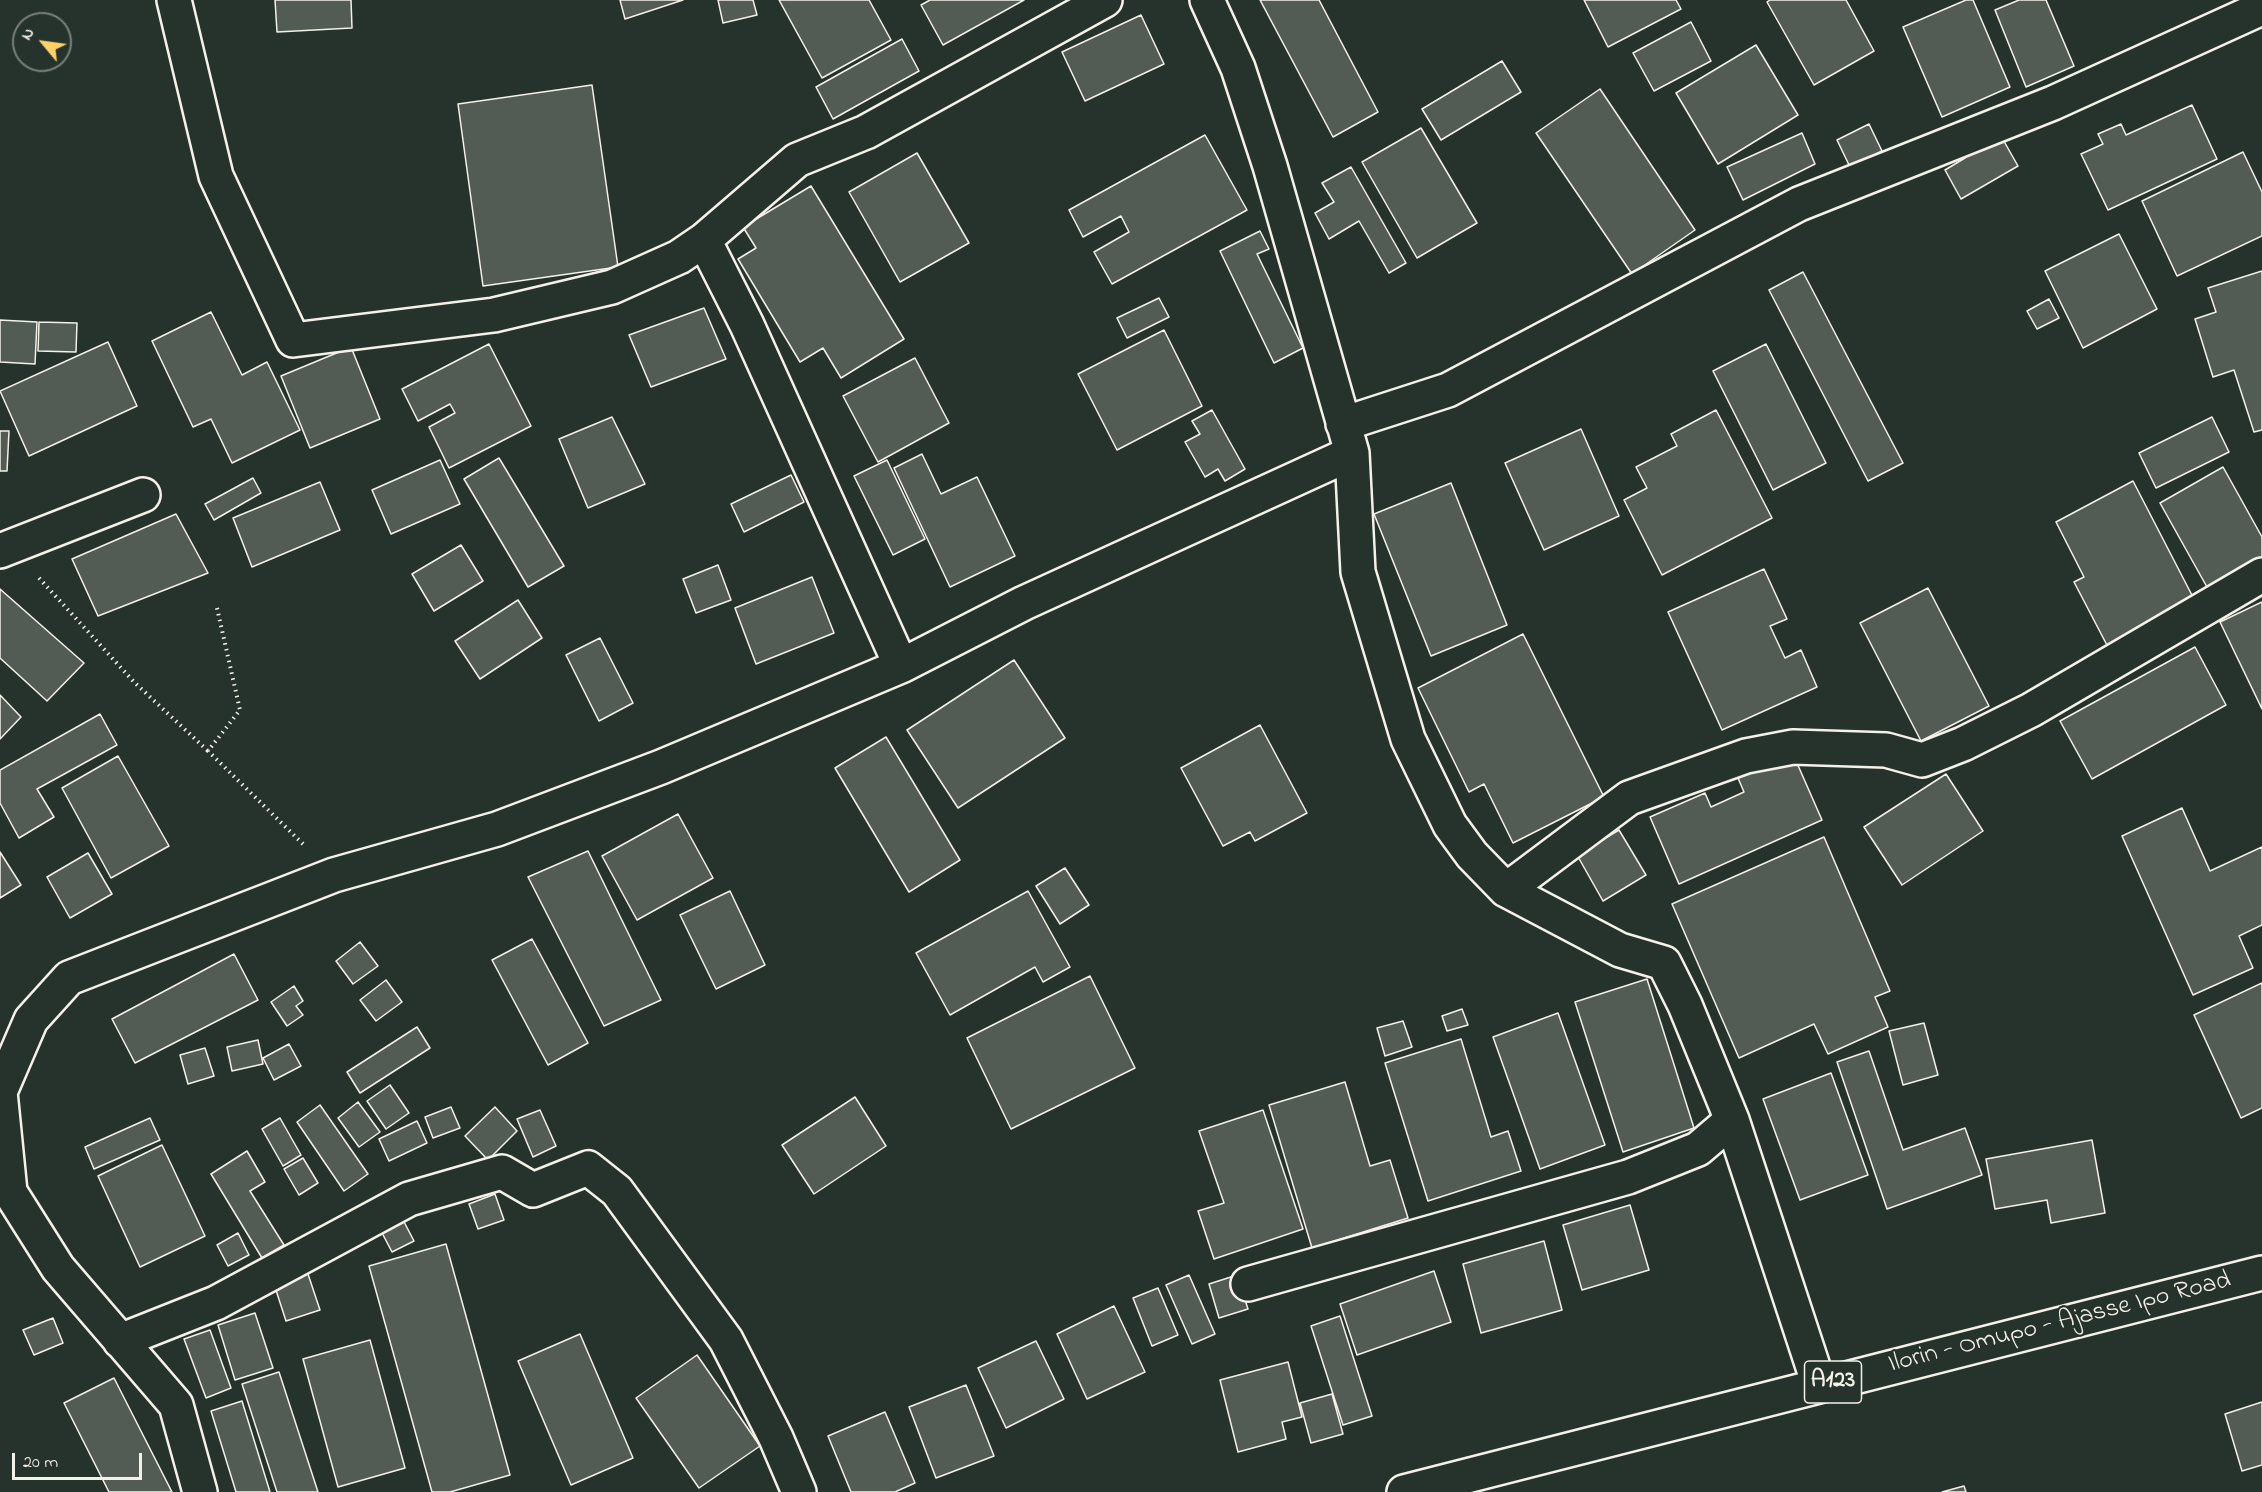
<!DOCTYPE html>
<style>
body{margin:0}
#map{position:relative;width:2262px;height:1492px;overflow:hidden;background:#26332d;font-family:"Indie Flower",sans-serif}
canvas{display:block}
.north{position:absolute;left:12px;top:12px;width:60px;height:60px;box-sizing:border-box;background:#26332d;border:2px solid #787f78;border-radius:50%;rotate:299deg;font-size:16px;font-weight:700;line-height:24px;text-align:center;color:#f4f1e8}
.north::after{content:'';display:block;margin:auto;width:21px;height:27px;background:#ffd166;clip-path:polygon(50% 0,100% 100%,50% 72%,0 100%)}
.scale{position:absolute;left:12px;top:1453px;width:130px;height:27px;box-sizing:border-box;border:3px solid #f4f1e8;border-top:0;padding-left:8px;font-size:18px;line-height:21px;white-space:nowrap;color:#f4f1e8;-webkit-text-stroke:4px #26332d;paint-order:stroke}
</style>
<div id="map">
<canvas width="2262" height="1492"></canvas>
<div class="north">N</div>
<div class="scale">20 m</div>
</div>
<script>
const ctx = document.querySelector('canvas').getContext('2d');
ctx.lineJoin = 'round';
function paint(path, color) {
  ctx.fillStyle = color;
  ctx.fill(path, 'evenodd');
}
function poly(rows) {
  const path = new Path2D();
  for (const r of rows) {
    path.moveTo(r[0], r[1]);
    for (let i = 2; i < r.length; i += 2) path.lineTo(r[i], r[i + 1]);
  }
  return path;
}
function strokePath(path, color, width, dash) {
  ctx.strokeStyle = color;
  ctx.lineWidth = width;
  ctx.lineCap = dash ? 'butt' : 'round';
  ctx.setLineDash(dash || []);
  ctx.stroke(path);
}
function write(font, color, halo, rows, align = 'center') {
  ctx.font = font + ' "Indie Flower",sans-serif';
  ctx.lineWidth = 4.5;
  ctx.setLineDash([]);
  ctx.textBaseline = 'middle';
  ctx.strokeStyle = halo;
  ctx.fillStyle = color;
  for (const [text, x, y, turn = 0] of rows) {
    ctx.save();
    ctx.translate(x, y);
    ctx.rotate((+turn || 0) * Math.PI / 180);
    ctx.textAlign = isNaN(turn) ? turn : align;
    if (halo) ctx.strokeText(text, 0, 0);
    ctx.fillText(text, 0, 0);
    ctx.restore();
  }
}
const building = poly([
 [275,0,351,0,352,28,277,32,275,0],
 [620,0,683,0,625,19,620,0],
 [718,0,753,0,757,15,723,23,718,0],
 [779,0,869,0,891,40,822,78,779,0],
 [930,0,1024,0,943,45,921,5,930,0],
 [1260,0,1319,0,1378,112,1333,137,1260,0],
 [1584,0,1676,0,1681,9,1608,47,1584,0],
 [1770,0,1846,0,1874,51,1814,85,1767,2,1770,0],
 [1966,0,1973,0,2010,87,1942,117,1903,27,1966,0],
 [2019,0,2046,0,2074,66,2026,87,1995,10,2019,0],
 [1141,15,1164,64,1085,101,1062,52,1141,15],
 [1691,22,1711,61,1654,91,1633,53,1691,22],
 [902,39,919,71,833,119,816,87,902,39],
 [1756,45,1798,115,1718,164,1676,93,1756,45],
 [1502,61,1521,92,1441,140,1422,109,1502,61],
 [592,85,618,267,483,286,458,104,592,85],
 [1600,89,1695,230,1632,274,1536,133,1600,89],
 [2192,105,2217,159,2108,210,2081,154,2103,144,2098,134,2121,124,2126,135,2192,105],
 [1869,124,1882,151,1850,167,1837,140,1869,124],
 [1421,128,1477,223,1417,258,1362,162,1421,128],
 [1997,129,2018,166,1961,199,1945,170,1965,158,1961,150,1997,129],
 [1802,133,1815,164,1743,200,1727,167,1802,133],
 [1205,135,1247,210,1112,284,1094,252,1129,232,1121,216,1083,237,1069,210,1205,135],
 [2243,152,2262,192,2262,236,2177,276,2142,201,2243,152],
 [917,153,969,243,900,282,849,192,917,153],
 [1351,167,1406,263,1389,273,1359,221,1329,239,1315,213,1334,202,1322,183,1351,167],
 [811,186,904,339,841,378,823,348,800,362,738,259,756,248,743,227,811,186],
 [1260,231,1269,249,1257,254,1303,348,1274,363,1220,251,1260,231],
 [2119,234,2157,309,2083,348,2045,271,2119,234],
 [2262,271,2262,430,2254,432,2234,370,2213,377,2195,319,2216,312,2208,288,2262,271],
 [1803,272,1903,463,1868,481,1769,290,1803,272],
 [1159,298,1169,317,1127,338,1117,318,1159,298],
 [2049,299,2059,318,2037,329,2027,311,2049,299],
 [704,308,726,359,651,387,629,335,704,308],
 [211,312,242,375,267,362,300,430,232,463,211,419,193,427,152,341,211,312],
 [0,320,37,322,35,364,0,362,0,320],
 [39,322,77,323,76,352,38,351,39,322],
 [1164,330,1202,406,1117,450,1078,374,1164,330],
 [108,342,137,406,29,456,0,391,108,342],
 [489,344,531,426,449,468,429,427,455,413,450,404,418,421,402,389,489,344],
 [1766,344,1826,463,1773,490,1713,371,1766,344],
 [351,347,380,419,310,448,281,376,351,347],
 [915,358,949,423,878,462,843,396,915,358],
 [1212,410,1245,469,1225,481,1218,469,1205,477,1185,442,1200,434,1192,421,1212,410],
 [1716,410,1772,518,1662,575,1624,500,1647,488,1636,467,1677,446,1671,434,1716,410],
 [612,417,645,484,588,508,559,439,612,417],
 [2212,417,2229,452,2156,488,2139,453,2212,417],
 [1581,429,1619,516,1544,550,1505,463,1581,429],
 [0,431,9,431,7,471,0,471,0,431],
 [922,454,941,494,977,477,1015,556,950,587,894,468,922,454],
 [499,458,564,566,528,587,464,479,499,458],
 [440,460,460,504,391,534,372,490,440,460],
 [887,460,925,539,893,555,854,476,887,460],
 [2223,467,2262,537,2262,567,2212,596,2160,503,2223,467],
 [791,475,804,502,744,532,731,504,791,475],
 [253,478,261,493,214,520,205,504,253,478],
 [2133,481,2196,603,2109,649,2074,582,2084,577,2056,522,2133,481],
 [320,482,340,530,252,567,233,518,320,482],
 [1451,483,1507,625,1431,656,1374,514,1451,483],
 [176,514,208,573,98,616,72,559,176,514],
 [461,545,483,581,434,611,412,574,461,545],
 [718,565,731,600,696,613,683,579,718,565],
 [1764,569,1787,619,1770,626,1785,658,1801,650,1817,687,1722,730,1668,612,1764,569],
 [812,577,834,633,756,664,735,608,812,577],
 [1928,588,1989,706,1921,741,1860,623,1928,588],
 [0,589,84,663,47,701,0,658,0,589],
 [518,600,542,638,480,679,455,641,518,600],
 [2262,602,2262,709,2220,622,2262,602],
 [1523,634,1604,797,1513,843,1484,784,1469,792,1418,688,1523,634],
 [600,638,633,703,599,721,566,655,600,638],
 [2195,647,2226,705,2092,779,2060,721,2195,647],
 [1014,660,1065,738,958,808,907,730,1014,660],
 [0,695,21,717,0,739,0,695],
 [100,714,117,745,37,789,54,817,19,838,0,803,0,770,100,714],
 [1260,725,1307,813,1255,841,1250,832,1223,846,1181,768,1260,725],
 [886,737,960,860,909,892,835,768,886,737],
 [1793,754,1822,820,1679,884,1650,817,1705,793,1711,807,1744,792,1738,778,1793,754],
 [118,756,169,846,111,878,62,788,118,756],
 [1946,774,1983,831,1902,885,1864,827,1946,774],
 [2182,808,2210,871,2262,847,2262,925,2239,936,2253,968,2193,995,2122,836,2182,808],
 [678,814,713,878,637,920,602,856,678,814],
 [1619,830,1646,875,1603,901,1577,855,1619,830],
 [1824,837,1890,991,1875,997,1888,1027,1828,1054,1814,1024,1739,1058,1672,904,1824,837],
 [588,851,661,1000,604,1026,528,877,588,851],
 [0,852,21,885,0,898,0,852],
 [88,853,112,894,70,918,47,877,88,853],
 [1065,868,1089,905,1060,924,1036,886,1065,868],
 [730,891,765,965,716,989,680,915,730,891],
 [1028,891,1070,967,1043,982,1035,967,950,1015,916,953,1028,891],
 [532,939,588,1043,548,1065,492,960,532,939],
 [360,942,378,966,353,984,336,961,360,942],
 [234,954,258,1000,135,1063,112,1019,234,954],
 [1090,976,1135,1068,1011,1129,967,1038,1090,976],
 [1647,979,1694,1128,1623,1152,1575,1002,1647,979],
 [386,980,402,1002,376,1021,360,1000,386,980],
 [2262,983,2262,1108,2241,1118,2194,1015,2262,983],
 [294,986,303,1001,296,1006,303,1015,287,1026,271,1002,294,986],
 [1462,1009,1468,1025,1447,1031,1442,1016,1462,1009],
 [1558,1013,1605,1145,1540,1169,1493,1037,1558,1013],
 [1403,1021,1412,1047,1385,1056,1377,1028,1403,1021],
 [1924,1023,1938,1075,1903,1085,1889,1031,1924,1023],
 [417,1027,430,1048,360,1093,347,1072,417,1027],
 [1461,1039,1491,1137,1508,1131,1521,1171,1428,1201,1385,1063,1461,1039],
 [258,1040,263,1064,232,1071,227,1047,258,1040],
 [289,1044,301,1066,274,1080,263,1058,289,1044],
 [205,1048,214,1076,188,1084,180,1055,205,1048],
 [1869,1051,1903,1150,1965,1128,1982,1175,1887,1209,1837,1062,1869,1051],
 [1831,1073,1868,1175,1800,1200,1763,1099,1831,1073],
 [1345,1082,1370,1166,1390,1160,1408,1218,1312,1248,1269,1105,1345,1082],
 [390,1085,409,1113,386,1129,367,1101,390,1085],
 [855,1097,886,1146,814,1194,782,1145,855,1097],
 [358,1102,380,1132,359,1147,338,1118,358,1102],
 [320,1105,368,1174,344,1191,297,1122,320,1105],
 [451,1107,460,1128,433,1138,425,1117,451,1107],
 [495,1107,517,1131,488,1160,465,1136,495,1107],
 [540,1110,556,1146,533,1157,517,1119,540,1110],
 [1263,1110,1303,1229,1214,1259,1198,1211,1224,1203,1199,1131,1263,1110],
 [150,1118,160,1140,94,1169,85,1147,150,1118],
 [280,1118,301,1155,283,1166,262,1129,280,1118],
 [417,1121,427,1143,389,1161,379,1139,417,1121],
 [2092,1140,2105,1213,2051,1223,2047,1200,1995,1209,1986,1159,2092,1140],
 [162,1145,205,1236,140,1267,98,1176,162,1145],
 [247,1151,265,1182,250,1191,284,1245,262,1258,211,1174,247,1151],
 [303,1158,318,1183,299,1195,284,1169,303,1158],
 [495,1194,504,1220,478,1229,469,1204,495,1194],
 [1630,1205,1649,1270,1582,1290,1563,1225,1630,1205],
 [402,1218,414,1241,392,1252,380,1229,402,1218],
 [238,1233,249,1255,228,1266,217,1245,238,1233],
 [1544,1241,1562,1310,1481,1333,1463,1264,1544,1241],
 [446,1244,510,1475,450,1492,432,1492,369,1266,446,1244],
 [1434,1271,1451,1322,1357,1355,1340,1304,1434,1271],
 [308,1274,320,1310,286,1321,274,1284,308,1274],
 [1189,1275,1215,1334,1192,1344,1166,1285,1189,1275],
 [1237,1275,1248,1309,1219,1318,1209,1284,1237,1275],
 [1158,1288,1178,1335,1152,1346,1133,1298,1158,1288],
 [1114,1306,1145,1372,1087,1399,1057,1334,1114,1306],
 [255,1313,273,1368,235,1380,218,1325,255,1313],
 [1340,1316,1372,1416,1343,1425,1311,1326,1340,1316],
 [53,1318,63,1343,34,1355,23,1330,53,1318],
 [210,1330,231,1388,206,1398,184,1339,210,1330],
 [580,1334,633,1458,571,1485,518,1361,580,1334],
 [370,1340,405,1468,338,1487,303,1359,370,1340],
 [1036,1341,1064,1399,1006,1428,978,1368,1036,1341],
 [697,1355,760,1446,699,1488,636,1398,697,1355],
 [1288,1362,1302,1417,1282,1422,1286,1439,1238,1452,1220,1380,1288,1362],
 [279,1372,318,1492,277,1492,242,1384,279,1372],
 [114,1378,172,1492,109,1492,64,1403,114,1378],
 [966,1385,994,1456,936,1478,909,1407,966,1385],
 [1332,1394,1343,1434,1311,1443,1300,1403,1332,1394],
 [242,1401,270,1492,236,1492,211,1411,242,1401],
 [2262,1402,2262,1465,2242,1471,2225,1414,2262,1402],
 [885,1412,915,1483,895,1492,851,1492,828,1436,885,1412],
 [1964,1486,1966,1492,1942,1492,1964,1486]
]);
paint(building, '#525c55');
strokePath(building, '#f4f1e8', 1.5);
const minor = poly([
 [174,0,216,176,293,340,494,315,612,287,679,257,704,240,797,160,866,132,1105,0],
 [1207,0,1238,68,1270,166,1352,453,1358,572,1408,739,1450,825,1472,855,1506,890,1620,950,1664,963,1685,1005,1732,1120,1819,1385],
 [704,240,747,325,901,666],
 [1343,424,1448,390,1799,204,2053,103,2262,8],
 [0,551,143,495],
 [1506,890,1629,798,1746,756,1793,747,1886,750,1922,760,1963,744,2031,710,2262,575],
 [1248,1284,1628,1177,1698,1149,1732,1120],
 [120,1341,216,1303,409,1199,502,1172,533,1190,588,1168,617,1191,726,1340,776,1438,799,1492],
 [200,1492,176,1405,58,1268,10,1192,0,1092,31,1020,69,978,334,875,497,829,661,767,901,666,1024,603,1352,453]
]);
const trunk = poly([
 [1404,1492,2262,1273]
]);
strokePath(minor, '#f4f1e8', 38);
strokePath(trunk, '#f4f1e8', 38);
strokePath(poly([
 [39,578,134,682,208,751],
 [217,608,240,710,208,751,304,845]
]), '#f4f1e8', 4, [1.5, 4.5]);
strokePath(minor, '#26332d', 33);
strokePath(trunk, '#26332d', 33);
for (const [x, y, w] of [
 [1833,1382,57]
]) {
  const box = new Path2D();
  box.roundRect(x - w / 2, y - 21, w, 42, 4.5);
  ctx.fillStyle = '#26332d';
  ctx.fill(box);
  strokePath(box, '#f4f1e8', 1.5);
}
write('bold 24px', '#f4f1e8', null, [
 ["A123",1833,1382]
]);
write('26px', '#f4f1e8', '#26332d', [
 ["Ilorin - Omupo - Ajasse Ipo Road",2060,1324,-14]
]);
</script>
